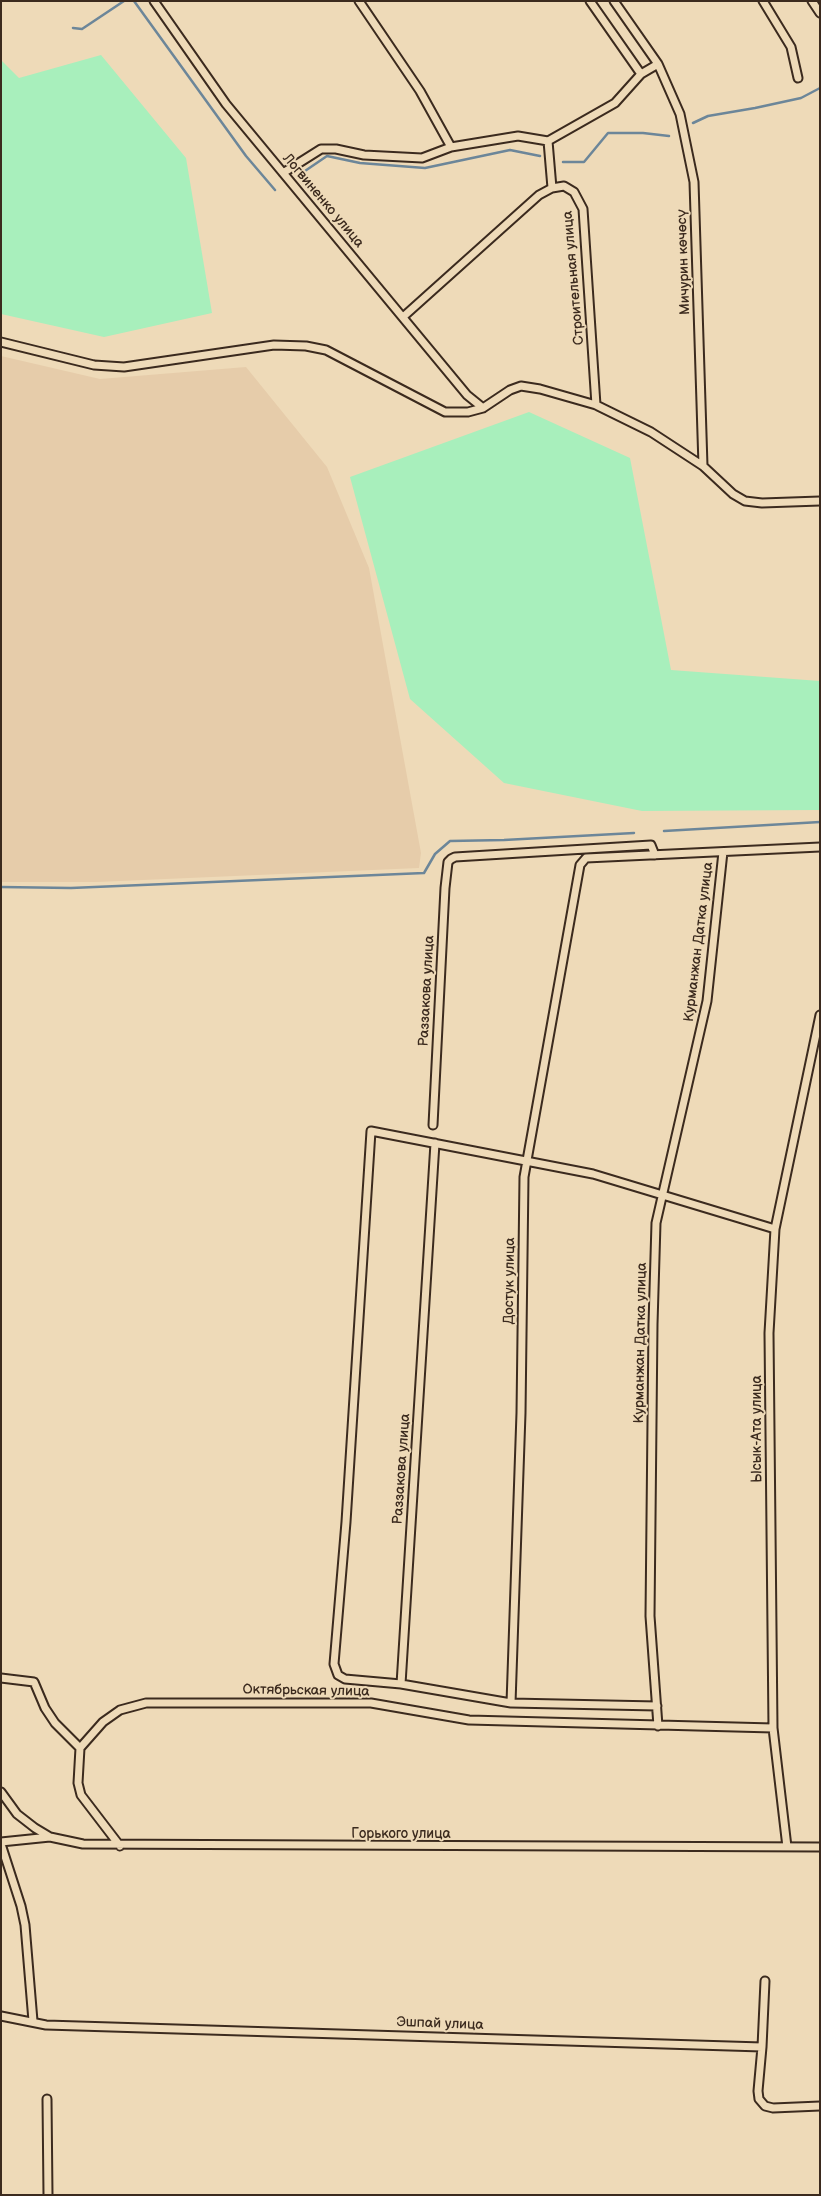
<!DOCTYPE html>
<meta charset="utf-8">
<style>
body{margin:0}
#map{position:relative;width:821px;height:2196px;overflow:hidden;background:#eedab8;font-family:"Balsamiq Sans",sans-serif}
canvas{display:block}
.frame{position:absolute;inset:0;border:2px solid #3b2a1e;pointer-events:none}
</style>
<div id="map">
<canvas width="821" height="2196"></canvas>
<div class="frame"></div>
</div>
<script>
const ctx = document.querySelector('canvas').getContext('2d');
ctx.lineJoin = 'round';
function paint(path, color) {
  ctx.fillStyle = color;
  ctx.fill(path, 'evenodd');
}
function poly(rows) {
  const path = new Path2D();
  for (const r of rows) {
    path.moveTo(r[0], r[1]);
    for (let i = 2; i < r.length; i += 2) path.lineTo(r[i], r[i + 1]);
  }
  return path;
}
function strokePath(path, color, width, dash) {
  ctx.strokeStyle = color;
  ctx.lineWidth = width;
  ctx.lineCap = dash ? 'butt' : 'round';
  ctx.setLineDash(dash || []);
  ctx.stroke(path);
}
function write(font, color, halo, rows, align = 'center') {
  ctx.font = font + ' "Balsamiq Sans",sans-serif';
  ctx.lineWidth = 4;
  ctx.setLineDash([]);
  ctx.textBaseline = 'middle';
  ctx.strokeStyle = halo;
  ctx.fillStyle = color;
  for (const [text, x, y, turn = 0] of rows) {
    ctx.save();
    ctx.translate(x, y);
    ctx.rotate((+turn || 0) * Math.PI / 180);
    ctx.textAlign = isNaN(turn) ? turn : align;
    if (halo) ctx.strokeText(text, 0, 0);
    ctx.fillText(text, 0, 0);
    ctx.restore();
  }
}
paint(poly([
 [1,356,100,379,246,367,327,467,369,568,421,853,419,868,97,882,1,882]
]), '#e6ccaa');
paint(poly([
 [101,55,186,158,212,313,104,337,1,314,1,60,19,78],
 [529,412,630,458,671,670,820,681,820,810,642,811,504,783,410,699,350,477]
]), '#a8efbc');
strokePath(poly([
 [134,1,246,156,275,190],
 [73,28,82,29,124,1],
 [693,123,708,116,755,108,801,98,820,88],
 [563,162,584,162,608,133,643,133,669,136],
 [302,173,327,156,360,163,425,168,510,150,540,156],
 [664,831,820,822],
 [1,887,71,888,424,873,435,854,450,841,504,840,634,833]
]), '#6c8699', 2.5);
const minor = poly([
 [154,1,226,104,467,395,483,408],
 [590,1,641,74,658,64,680,114,694,182,703,466],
 [614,1,658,64],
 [763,1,791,47,798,78],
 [812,1,820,13],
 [548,141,552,188],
 [451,147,518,136,548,141,615,103,641,74],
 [283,173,321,149,336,149,364,155,422,158,451,147,420,91,359,1],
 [403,317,539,195,552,188,564,186,574,192,583,209,596,405],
 [1,342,94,365,124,367,274,345,306,346,326,350,445,412,468,412,483,408,510,390,521,386,540,389,596,405,651,432,703,466,733,494,745,501,762,503,820,501],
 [433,1125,445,888,448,862,451,859,455,857,651,845,655,855],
 [435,1143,401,1684,511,1703,657,1706],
 [1,1678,34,1682,45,1708,55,1723,80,1748],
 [401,1684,345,1679,338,1675,334,1664,346,1522,371,1131,593,1174,775,1229],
 [511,1703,521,1413,524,1177,580,865,586,858,820,847],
 [658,1726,650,1616,653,1324,656,1223,707,1001,723,852],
 [1,1792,17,1814,35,1828,50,1837,83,1844,820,1847],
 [1,1842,50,1837],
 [1,1844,21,1906,25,1925,33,2021],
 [120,1846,81,1795,78,1783,80,1748,103,1722,120,1710,146,1703,371,1703,469,1720,773,1728],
 [787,1847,773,1728,769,1333,775,1229,820,1015],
 [1,2016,46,2025,762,2047,758,2091,759,2099,765,2106,773,2108,820,2106],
 [762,2047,765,1981],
 [47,2099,48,2195]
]);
strokePath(minor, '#3b2a1e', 11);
strokePath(minor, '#eedab8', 7);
write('14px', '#3b2a1e', '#eedab8', [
 ["Логвиненко улица",323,201,50],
 ["Мичурин көчөсү",684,262,-92],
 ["Строительная улица",574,278,-95],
 ["Курманжан Датка улица",699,942,-83],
 ["Раззакова улица",427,991,-87],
 ["Достук улица",510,1281,-89],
 ["Курманжан Датка улица",641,1343,-89],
 ["Ысык-Ата улица",757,1429,-90],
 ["Раззакова улица",402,1469,-86],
 ["Октябрьская улица",306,1691,1],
 ["Горького улица",401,1834],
 ["Эшпай улица",440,2024,2]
]);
</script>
